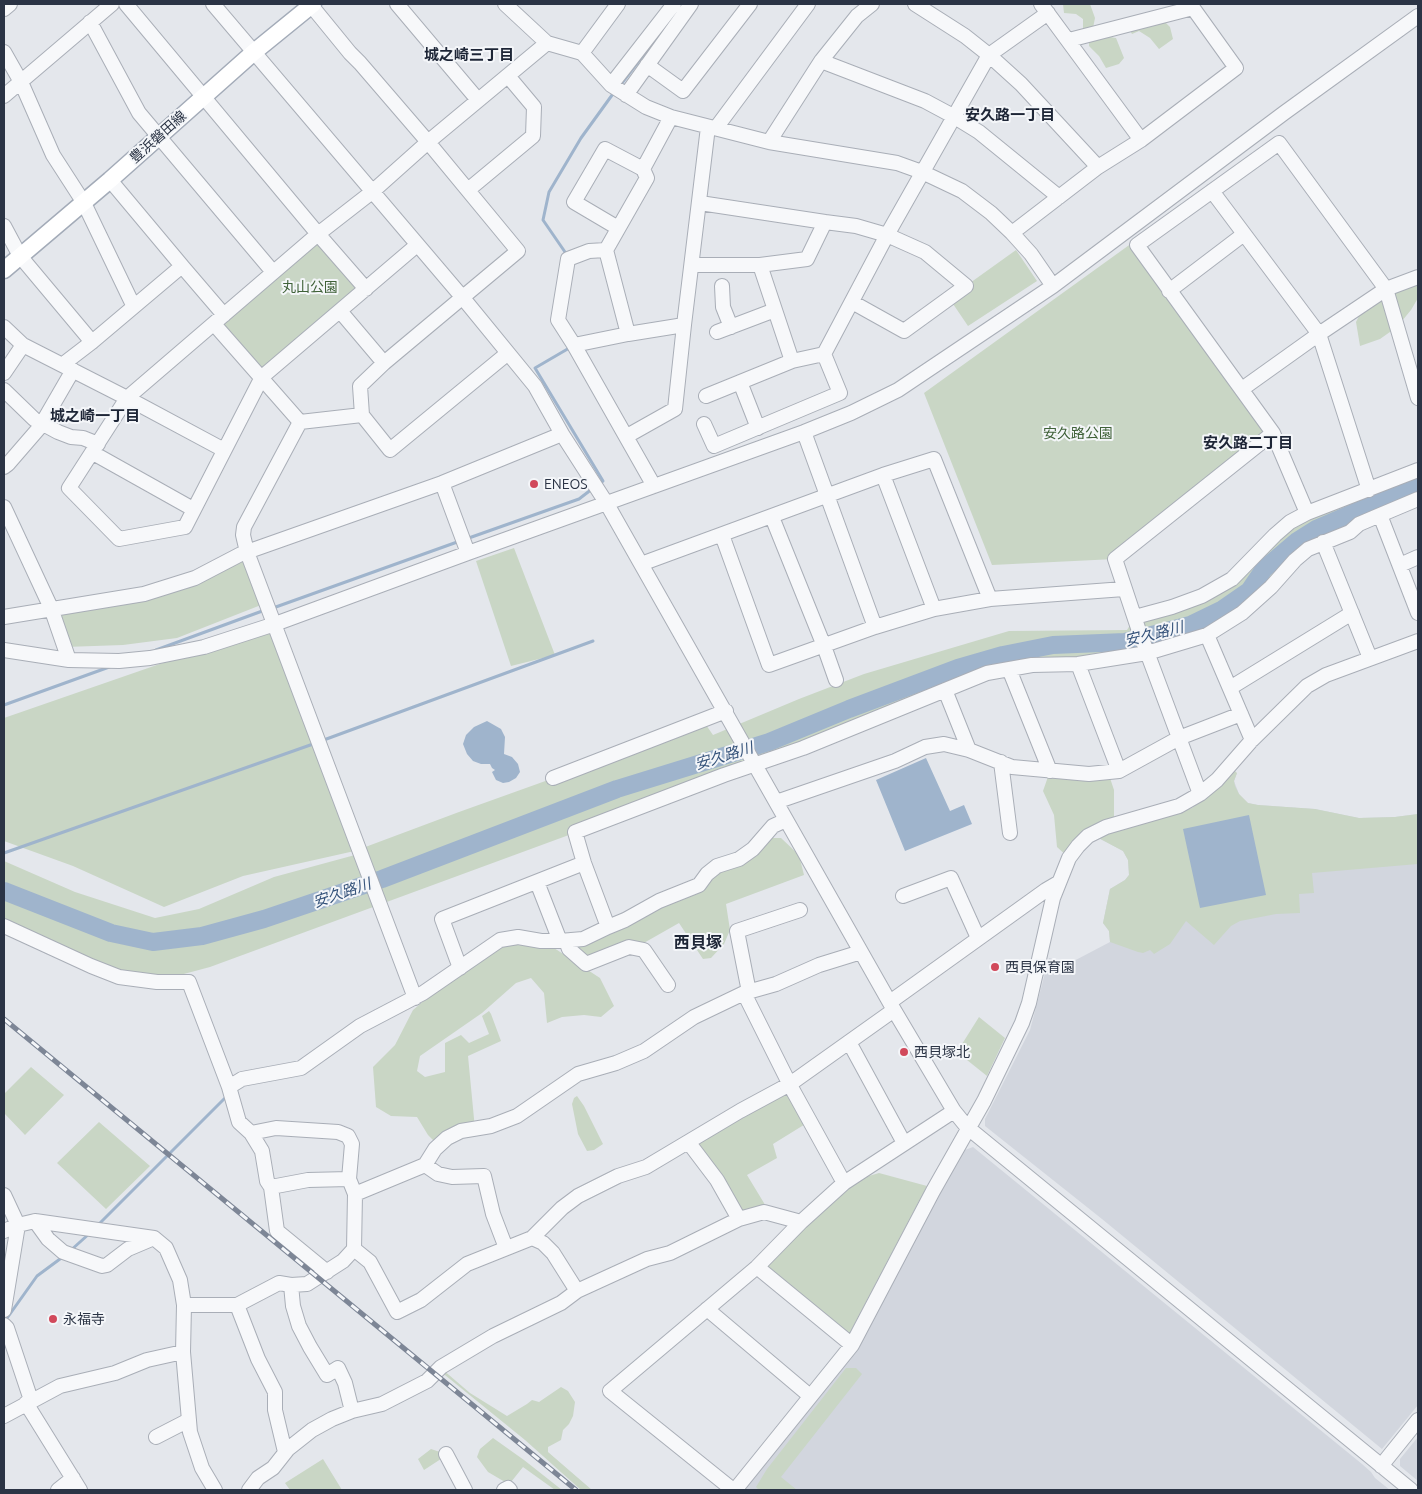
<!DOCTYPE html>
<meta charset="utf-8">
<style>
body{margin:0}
#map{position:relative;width:1422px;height:1494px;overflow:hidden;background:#e4e7ec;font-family:Ubuntu,sans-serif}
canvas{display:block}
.frame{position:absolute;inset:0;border:5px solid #2b3445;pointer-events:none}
</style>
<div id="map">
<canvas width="1422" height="1494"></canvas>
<div class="frame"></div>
</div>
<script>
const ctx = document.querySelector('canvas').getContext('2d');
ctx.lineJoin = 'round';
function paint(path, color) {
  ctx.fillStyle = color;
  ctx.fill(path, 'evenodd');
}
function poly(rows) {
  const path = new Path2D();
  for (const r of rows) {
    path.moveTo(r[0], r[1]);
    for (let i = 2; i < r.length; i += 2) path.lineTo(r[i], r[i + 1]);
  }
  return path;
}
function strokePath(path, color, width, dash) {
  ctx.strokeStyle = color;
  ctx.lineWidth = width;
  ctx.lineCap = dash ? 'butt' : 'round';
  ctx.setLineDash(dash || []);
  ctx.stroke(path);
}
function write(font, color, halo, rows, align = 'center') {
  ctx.font = font + ' Ubuntu,"Noto Sans JP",sans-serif';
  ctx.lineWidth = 4;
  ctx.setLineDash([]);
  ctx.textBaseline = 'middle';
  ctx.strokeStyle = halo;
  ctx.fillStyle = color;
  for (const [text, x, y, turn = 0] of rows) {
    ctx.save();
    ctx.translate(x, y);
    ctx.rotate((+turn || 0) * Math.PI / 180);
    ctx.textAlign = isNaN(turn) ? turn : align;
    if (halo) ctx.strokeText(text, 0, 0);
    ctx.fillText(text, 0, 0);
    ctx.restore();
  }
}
paint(poly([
 [1237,773,1234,781,1239,794,1248,803,1258,805,1315,809,1359,818,1395,817,1418,814,1418,1405,1382,1449,1102,1219,985,1126,985,1119,1030,1030,1049,958,1070,963,1110,942,1109,931,1103,923,1110,889,1125,880,1129,875,1128,860,1123,851,1091,834,1173,815,1192,808],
 [973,1147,1362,1464,1371,1472,1375,1478,1390,1490,742,1490,854,1353,863,1340,962,1151],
 [1418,1437,1418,1481,1400,1466,1400,1459]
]), '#d2d6de');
paint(poly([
 [1063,4,1085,4,1086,5,1090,4,1095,18,1093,28,1088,30,1083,29,1083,19,1076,14,1064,13],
 [1163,20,1170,27,1173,39,1159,49,1150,38,1139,31,1132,34,1128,27],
 [1104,36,1116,38,1124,58,1119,64,1106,68,1099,56,1089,46,1089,42],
 [315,241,357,288,265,369,261,368,224,326,225,321],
 [1132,243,1273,433,1115,559,992,565,924,393],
 [1016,250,1037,281,968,326,949,298],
 [1418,281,1418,298,1411,310,1397,327,1380,339,1360,346,1356,322,1366,302],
 [1418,470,1418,500,1305,552,1207,635,1135,655,1016,666,577,832,210,967,180,975,135,980,4,922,4,861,75,892,155,918,199,909,274,877,355,855,359,850,243,876,164,907,73,866,4,841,4,718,275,624,360,849,459,812,590,765,704,722,713,735,799,699,864,674,1009,631,1127,630,1135,617,1202,596,1294,520],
 [514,548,555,655,511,666,476,561],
 [241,554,261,605,177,638,123,645,65,647,53,612,169,586],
 [1234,770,1237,773,1234,781,1235,786,1239,794,1248,803,1258,805,1315,809,1359,818,1395,817,1418,814,1418,864,1312,873,1314,893,1299,894,1300,913,1276,914,1240,921,1231,926,1214,945,1186,921,1170,944,1154,954,1150,950,1143,953,1138,952,1110,942,1109,931,1103,923,1110,889,1125,880,1129,875,1128,860,1123,851,1091,834,1069,858,1057,847,1054,815,1043,791,1050,771,1108,772,1114,790,1114,818,1173,815,1182,812,1192,808,1215,791],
 [763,838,781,838,799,855,804,875,726,904,730,930,724,944,711,958,703,959,679,923,635,948,582,960,566,941,699,885],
 [505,944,554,948,600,978,614,1006,601,1017,584,1015,562,1017,547,1023,544,993,531,978,516,983,482,1013,420,1056,417,1071,425,1077,445,1072,445,1043,461,1035,469,1043,489,1034,482,1016,489,1011,491,1014,501,1041,468,1056,475,1129,439,1146,428,1135,417,1117,391,1116,376,1107,373,1067,395,1045,413,1010,478,955],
 [979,1017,1005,1038,987,1076,957,1052],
 [31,1067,64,1095,25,1135,4,1113,4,1094],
 [791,1087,807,1123,773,1144,777,1158,747,1175,767,1208,737,1214,692,1141],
 [577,1096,584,1106,603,1144,594,1150,587,1151,578,1134,572,1104,574,1098],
 [99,1122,150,1166,106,1209,57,1163],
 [879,1173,927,1186,846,1340,759,1269,852,1181],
 [846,1368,856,1368,862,1374,781,1477,797,1490,759,1490,756,1487,767,1469],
 [442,1369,470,1393,507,1416,527,1404,532,1400,539,1402,561,1387,568,1391,575,1402,573,1416,569,1424,563,1430,561,1440,548,1447,548,1452,592,1490,581,1490,525,1440,440,1371],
 [493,1438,524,1460,562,1490,555,1490,523,1467,511,1482,505,1482,488,1472,477,1457,480,1449],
 [431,1449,446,1454,447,1455,424,1470,418,1459],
 [323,1459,342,1490,290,1490,285,1483]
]), '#c9d6c5');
paint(poly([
 [487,721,501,729,505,737,504,754,512,757,518,764,520,772,516,778,509,782,503,783,496,780,492,772,495,770,492,768,490,764,481,764,473,761,467,754,463,744,466,735,474,727],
 [926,758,950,811,964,805,972,824,905,851,876,780],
 [1249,815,1266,895,1200,908,1183,829]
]), '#9fb4cc');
strokePath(poly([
 [619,87,662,30],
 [565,255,565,252,543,220,549,192,581,138,615,91],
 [571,347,535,368,603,481,599,484],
 [466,539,579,499,592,489],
 [273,608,460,541],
 [156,650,265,610],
 [4,705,112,666],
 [321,741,593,641],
 [4,853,316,743],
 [98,1225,228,1095],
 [70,1251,90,1233],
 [5,1321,37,1276,64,1256]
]), '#9fb4cc', 3);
strokePath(poly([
 [4,891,111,933,153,942,202,936,264,919,382,879,617,789,769,742,849,709,958,668,1003,655,1053,645,1125,642,1190,625,1223,609,1249,591,1264,569,1297,541,1316,529,1418,485]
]), '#9fb4cc', 18);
const minor = poly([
 [126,4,318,234,366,289],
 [213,4,463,298,535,386,562,434,607,504,894,1010,954,1111,967,1127,1411,1490],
 [310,4,350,53,360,63,428,142,518,251,384,363,360,386,362,415,390,450,508,353],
 [397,4,478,100],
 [505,4,547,43,582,53,611,85,646,107,671,117,769,142,897,163,922,172,962,191,991,213,1012,233,1031,254,1053,286],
 [915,4,965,36,989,55,1021,84,1098,167],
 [1041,4,1141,140],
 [4,9,10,4],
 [90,22,139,113,273,272],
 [4,52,21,82,53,155,84,203,133,305],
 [582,53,618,4],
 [821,61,925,101,953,116,979,132,1059,197],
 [647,65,683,91,750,4],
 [611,85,674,4],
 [626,95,691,4],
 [4,96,112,4],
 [716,128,808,4],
 [769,142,821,61,857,16,872,4],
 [468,190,533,136,534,107,508,76],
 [1212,191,1319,334,1369,490],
 [700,203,825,222],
 [4,226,20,256,92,342],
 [618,228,574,202,605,149,643,169],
 [1012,233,1098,167,1141,140,1236,68,1193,8,1069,40],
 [417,245,262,377,185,527,119,539,69,488,127,398,318,234,372,192,428,142,547,43],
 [692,265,760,265,807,259,825,222,856,226,887,235,925,252,966,286,904,331,852,302],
 [760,265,792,361],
 [182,266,224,315],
 [722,286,723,307,731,327],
 [1169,291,1244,234],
 [340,311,384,363],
 [214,324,300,422],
 [4,327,23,345,127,398,224,450],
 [717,332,775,310],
 [628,334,684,325],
 [574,345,558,320,568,259,589,251,606,250],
 [62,365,92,342,182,266,110,180],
 [4,373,23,345],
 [740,382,758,428],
 [1242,389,1319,334,1386,289,1418,277],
 [4,390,34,419,58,432,71,437,83,438,98,444],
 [706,396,792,361,824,354],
 [300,422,244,527,243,535,247,552,415,998],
 [300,422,362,415],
 [704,424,714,446,840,393,824,354,887,235,989,55,1048,13],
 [804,432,875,627],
 [627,436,675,409,684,325,708,127],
 [93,453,193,509],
 [4,467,8,464,40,427,73,370],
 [883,475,934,609],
 [442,483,468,553],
 [654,486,574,345,628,334,606,250,647,178,643,169,671,117],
 [1418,499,1380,515,1418,613],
 [4,507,51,608,69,660],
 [1307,513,1273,433,1137,245,1279,143,1386,289,1418,398],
 [772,517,824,646,836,680],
 [722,535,769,665,875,627,934,609,990,599,1124,589],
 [1323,542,1370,658],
 [641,564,883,475,934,459,990,599],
 [1400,565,1418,557],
 [4,617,144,594,195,578,241,554,442,483,562,434],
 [1135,617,1172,607,1202,596,1232,579,1275,535,1290,522,1307,513,1418,470],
 [1207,635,1252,740],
 [4,650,69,660,119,661,150,658,204,647,275,624,468,553,804,432,851,413,898,390,1053,286,1284,113,1418,16],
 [1078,664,1119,771],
 [1009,669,1050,771],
 [1230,688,1352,613],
 [945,690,969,750],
 [1001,762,1010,833],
 [553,778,726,711],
 [1200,794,1138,628,1115,559,1273,433],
 [776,802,895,761,925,747,944,744,969,750,1012,767,1089,774,1119,771,1179,738,1241,714],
 [537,882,560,941],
 [903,896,951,878,978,938],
 [4,926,91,966,119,977,157,982,189,982,229,1087,239,1122,251,1133,262,1151,267,1181,271,1187,277,1231,327,1272],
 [608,927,625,920,659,901,699,885,707,874,717,866,739,859,753,849,773,826,786,820],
 [566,941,569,949,586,964,629,947,644,950,668,985],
 [460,968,442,919,584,863],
 [749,992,737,931,800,910],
 [744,993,791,1087,844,1183],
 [890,1002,1046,890,1058,883],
 [849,1042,904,1143],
 [229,1087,242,1079,301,1068,360,1026,423,993,500,940,518,937,541,941,560,941,583,939,608,927,584,863,575,832,724,775,803,748,987,673,1032,665,1078,664,1147,653,1207,635,1242,613,1271,587,1295,560,1308,549,1350,532,1359,524,1380,515],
 [251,1133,276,1128,338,1132,348,1136,352,1144,349,1179,355,1194],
 [689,1143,717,1180,739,1219],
 [425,1165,438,1174,452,1177,484,1176,493,1214,506,1248],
 [271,1187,308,1180,349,1179],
 [4,1195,18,1225,4,1310],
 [35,1221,48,1239,63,1252,102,1266,107,1265,128,1249,154,1238],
 [4,1231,18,1225,35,1221,154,1238,166,1248,180,1280,184,1305,183,1352,190,1432,202,1468,215,1490],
 [532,1238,543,1243,553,1253,577,1291],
 [354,1249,370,1262,397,1312,421,1300,467,1264,532,1238,562,1208,578,1196,618,1176,646,1167,740,1111,790,1084,894,1010],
 [757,1267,852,1345],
 [291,1285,293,1306,299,1326,310,1347,327,1375,338,1368,345,1383,352,1411],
 [184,1305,237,1305,279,1283,291,1285,307,1284,343,1261,354,1249,355,1194,425,1165,435,1149,447,1138,461,1131,491,1126,517,1116,578,1074,616,1063,644,1051,694,1017,744,993,776,984,819,965,861,952],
 [237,1305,258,1359,275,1392,275,1410,285,1452],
 [707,1309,810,1396],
 [4,1325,7,1328,31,1400],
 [26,1403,80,1490],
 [4,1416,60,1386,115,1373,147,1360,183,1352],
 [156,1437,189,1420],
 [446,1454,465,1490],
 [1381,1466,1418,1420],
 [58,1490,73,1478],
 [249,1490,258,1478,273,1468,288,1449,312,1430,332,1419,352,1411,382,1404,427,1381,441,1367,493,1336,561,1303,577,1291,647,1259,670,1253,739,1219,764,1212,801,1222],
 [504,1490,508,1488,510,1490],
 [733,1490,610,1391,757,1267,801,1222,844,1183,954,1111],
 [735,1490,852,1345,933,1191,984,1101,1022,1023,1029,1003,1053,898,1069,858,1078,846,1088,836,1106,827,1179,806,1200,794,1217,780,1252,740,1307,686,1326,675,1418,641]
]);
const major = poly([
 [4,270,110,180,254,52,313,4]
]);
strokePath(minor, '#a9aeb7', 16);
strokePath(major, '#a3abb8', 19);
strokePath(minor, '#f7f8fa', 14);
strokePath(major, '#fff', 16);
const rail = poly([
 [4,1019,576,1490]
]);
strokePath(rail, '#7d8696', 5);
strokePath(rail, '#f4f6f9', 3, [9]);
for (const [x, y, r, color] of [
 [534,484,5,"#d1495b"],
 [995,967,5,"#d1495b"],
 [904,1052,5,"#d1495b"],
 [53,1319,5,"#d1495b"]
]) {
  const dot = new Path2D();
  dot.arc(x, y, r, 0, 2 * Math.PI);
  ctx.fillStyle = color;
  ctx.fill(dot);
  strokePath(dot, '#f4f6f9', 2);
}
write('14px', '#2b3445', '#f4f6f9', [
 ["豊浜磐田線",158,137,-42]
]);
write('14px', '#3f6138', '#f4f6f9', [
 ["丸山公園",310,287],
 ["安久路公園",1078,433]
]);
write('14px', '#2b3445', '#f4f6f9', [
 ["ENEOS",544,484],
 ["西貝保育園",1005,967],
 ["西貝塚北",914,1052],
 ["永福寺",63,1319]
], 'left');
write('bold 15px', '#1d2536', '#f4f6f9', [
 ["城之崎三丁目",469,55],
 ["安久路一丁目",1010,115],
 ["城之崎一丁目",95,416],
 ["安久路二丁目",1248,443]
]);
write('italic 15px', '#34527a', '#f4f6f9', [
 ["安久路川",1154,634,-14],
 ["安久路川",724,756,-17],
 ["安久路川",342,893,-19]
]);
write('bold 16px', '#1d2536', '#f4f6f9', [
 ["西貝塚",698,943]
]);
</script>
